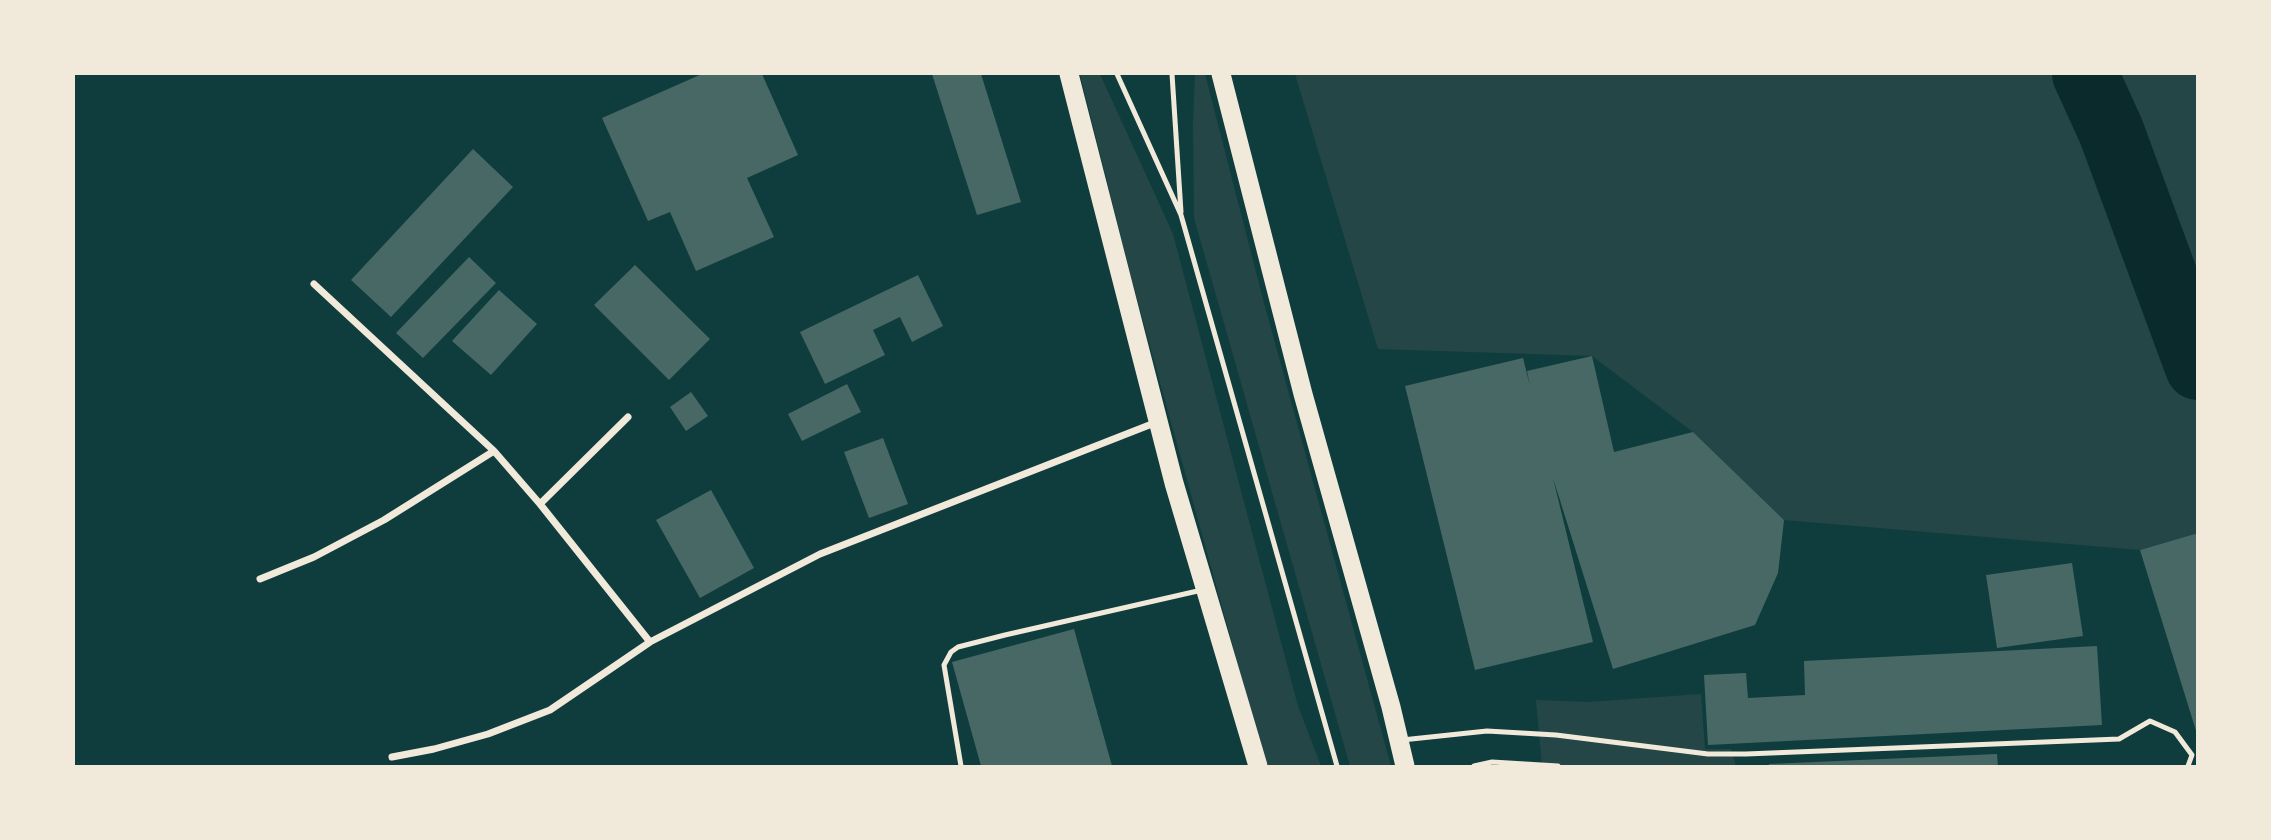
<!DOCTYPE html>
<style>
body{margin:0}
#map{position:relative;width:2271px;height:840px;overflow:hidden;background:#0f3d3e;font-family:"Alegreya Sans",sans-serif}
canvas{display:block}
.frame{position:absolute;inset:0;border:75px solid #f1e9da;pointer-events:none}
</style>
<div id="map">
<canvas width="2271" height="840"></canvas>
<div class="frame"></div>
</div>
<script>
const ctx = document.querySelector('canvas').getContext('2d');
ctx.lineJoin = 'round';
function paint(path, color) {
  ctx.fillStyle = color;
  ctx.fill(path, 'evenodd');
}
function poly(rows) {
  const path = new Path2D();
  for (const r of rows) {
    path.moveTo(r[0], r[1]);
    for (let i = 2; i < r.length; i += 2) path.lineTo(r[i], r[i + 1]);
  }
  return path;
}
function strokePath(path, color, width, dash) {
  ctx.strokeStyle = color;
  ctx.lineWidth = width;
  ctx.lineCap = dash ? 'butt' : 'round';
  ctx.setLineDash(dash || []);
  ctx.stroke(path);
}
paint(poly([
 [1080,74,1100,74,1173,234,1298,706,1321,766,1266,766,1132,281],
 [1195,74,1205,74,1264,303,1391,766,1350,766,1194,218,1193,124],
 [1295,74,2197,74,2197,533,2140,550,1784,520,1693,432,1592,356,1378,349],
 [1701,694,1705,749,1731,749,1736,766,1542,766,1536,700,1588,702]
]), '#244646');
strokePath(poly([
 [2085,74,2111,131,2198,367]
]), '#0a2a2b', 66);
paint(poly([
 [702,74,762,74,798,155,747,178,774,237,696,271,670,212,648,221,602,118],
 [932,74,981,74,1021,202,977,215],
 [473,149,513,187,391,317,351,280],
 [469,257,496,283,423,358,396,333],
 [635,265,710,339,669,380,594,305],
 [918,275,943,326,912,342,900,317,873,330,885,355,825,384,800,332],
 [499,290,537,324,491,375,452,341],
 [1592,356,1614,452,1693,432,1784,520,1778,573,1755,625,1613,669,1553,478,1593,642,1475,670,1405,386,1523,358,1530,386,1527,371],
 [847,384,861,412,802,441,788,414],
 [691,392,708,416,686,431,670,407],
 [883,438,908,504,869,518,844,452],
 [711,490,754,568,700,598,656,520],
 [2198,533,2198,734,2197,734,2140,550],
 [2072,563,2083,636,1997,648,1986,575],
 [1074,629,1112,766,981,766,952,662],
 [2097,646,2102,725,1708,745,1704,675,1746,673,1748,698,1805,695,1804,661],
 [1997,754,1998,766,1769,766,1769,764]
]), '#486865');
strokePath(poly([
 [1117,74,1181,215,1337,766],
 [1172,74,1181,212],
 [1402,740,1487,731,1556,735,1708,754,1746,754,2119,739,2150,721,2175,732,2192,755,2188,766],
 [961,766,944,665,951,652,958,647,1005,635,1202,590],
 [1474,766,1492,762,1558,766]
]), '#f1e9da', 5);
strokePath(poly([
 [314,284,494,451,540,504,650,642,820,554,1157,422],
 [540,504,628,417],
 [260,579,314,557,384,520,494,451],
 [392,757,434,749,488,734,550,710,650,642]
]), '#f1e9da', 7);
strokePath(poly([
 [1069,74,1174,483,1258,766],
 [1221,74,1303,394,1391,707,1405,766]
]), '#f1e9da', 19);
</script>
